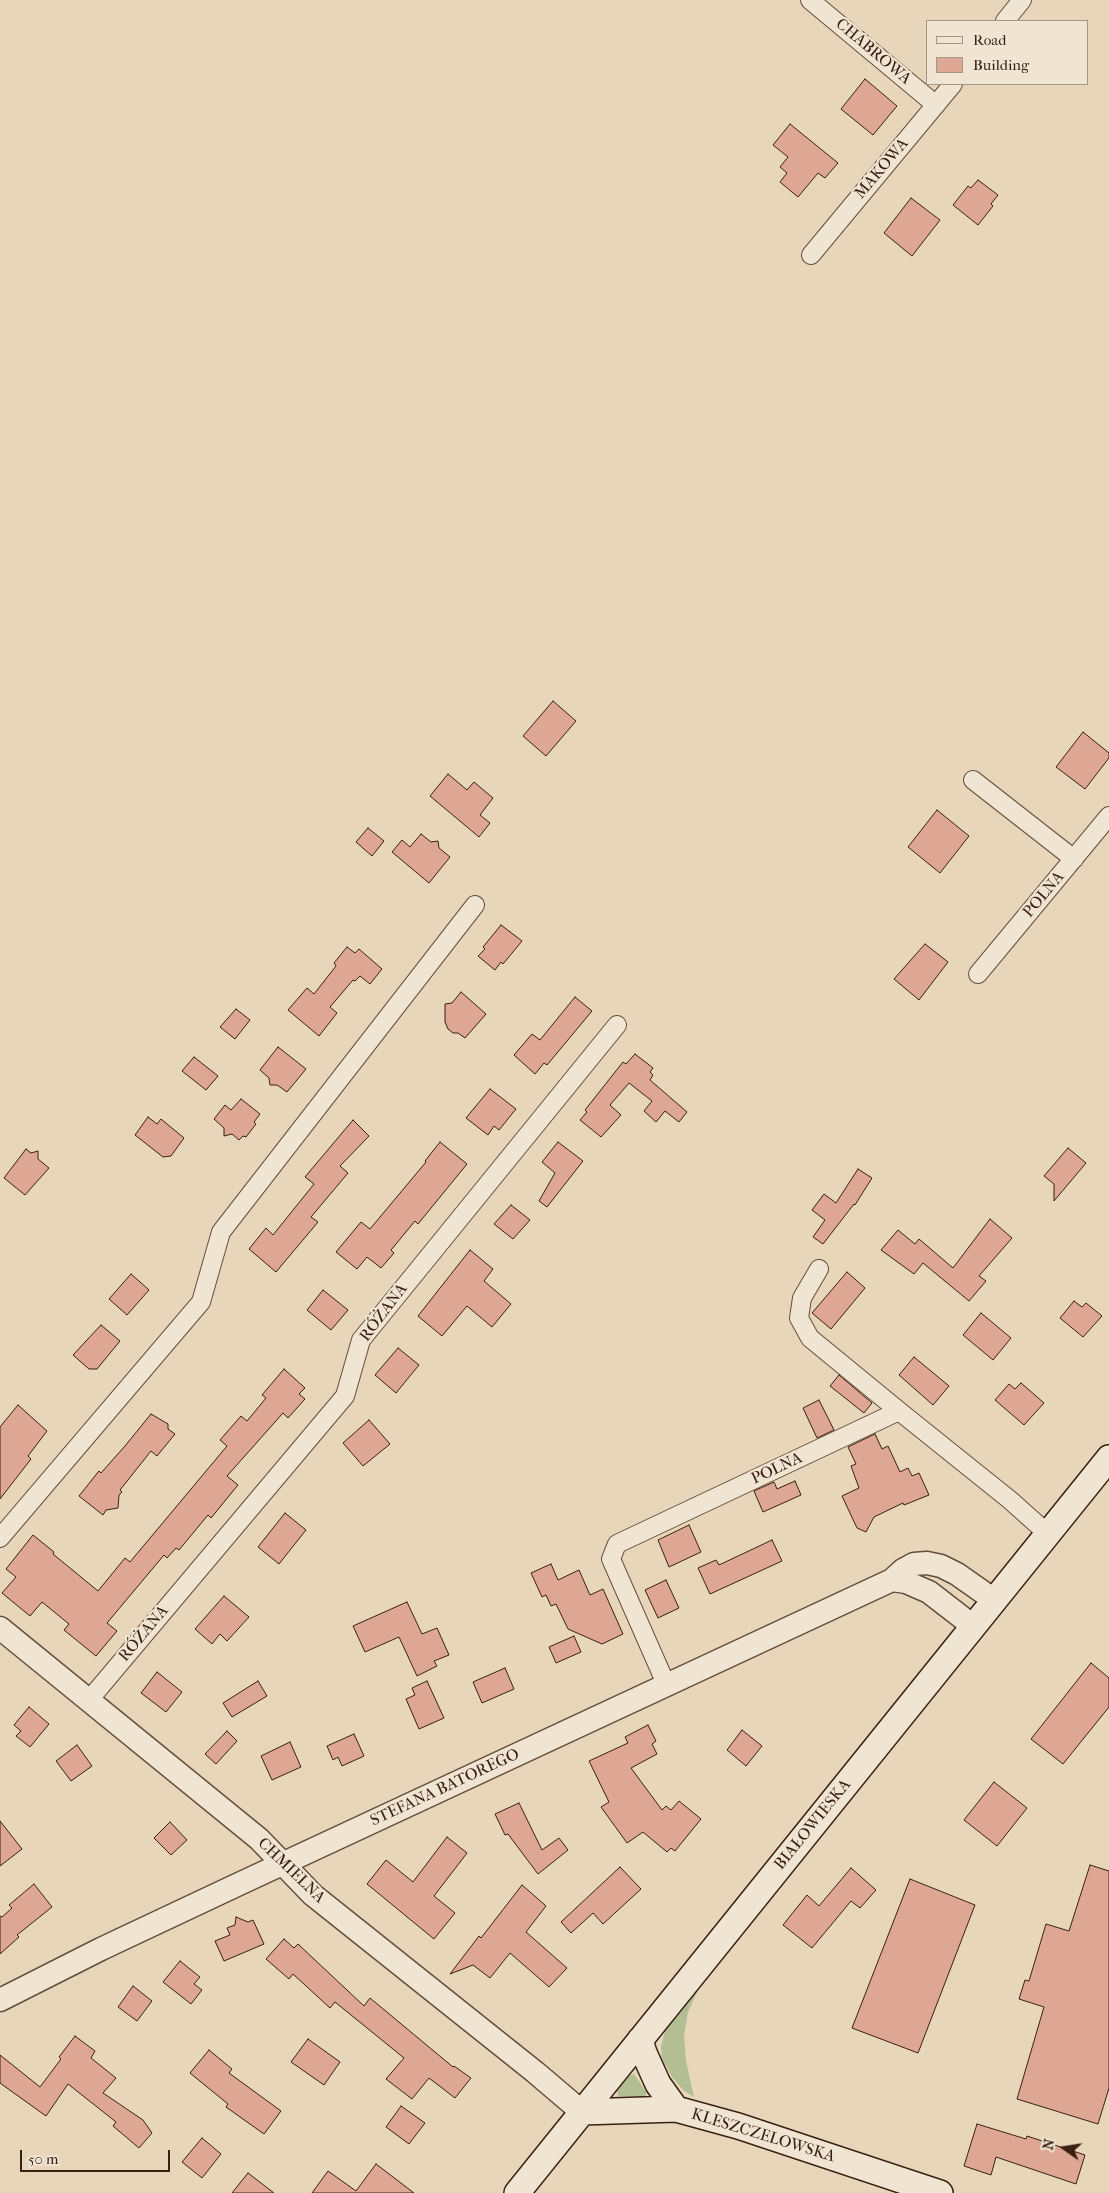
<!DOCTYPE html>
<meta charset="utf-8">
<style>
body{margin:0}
#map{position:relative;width:1109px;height:2193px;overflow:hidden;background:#e8d6bb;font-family:"IM FELL French Canon",serif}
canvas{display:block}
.legend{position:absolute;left:926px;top:20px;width:162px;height:65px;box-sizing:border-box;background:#f0e4d3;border:1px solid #a79685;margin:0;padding:6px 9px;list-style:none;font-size:15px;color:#3a2010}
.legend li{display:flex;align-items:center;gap:10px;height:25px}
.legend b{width:25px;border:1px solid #a79685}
.north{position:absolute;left:1039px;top:2123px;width:50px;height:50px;-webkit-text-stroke:4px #f0e4d3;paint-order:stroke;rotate:283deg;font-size:14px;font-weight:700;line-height:20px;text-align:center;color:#3a2010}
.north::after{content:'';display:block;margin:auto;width:18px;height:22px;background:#3a2010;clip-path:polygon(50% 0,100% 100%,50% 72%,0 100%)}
.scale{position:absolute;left:20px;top:2150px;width:150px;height:22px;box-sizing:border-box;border:2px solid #3a2010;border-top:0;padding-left:6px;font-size:15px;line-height:18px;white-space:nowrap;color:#3a2010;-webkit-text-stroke:4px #f0e4d3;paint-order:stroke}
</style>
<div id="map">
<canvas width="1109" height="2193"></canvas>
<ul class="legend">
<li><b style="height:6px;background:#f0e4d3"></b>Road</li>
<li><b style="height:14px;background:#dea794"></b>Building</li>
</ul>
<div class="north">N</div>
<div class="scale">50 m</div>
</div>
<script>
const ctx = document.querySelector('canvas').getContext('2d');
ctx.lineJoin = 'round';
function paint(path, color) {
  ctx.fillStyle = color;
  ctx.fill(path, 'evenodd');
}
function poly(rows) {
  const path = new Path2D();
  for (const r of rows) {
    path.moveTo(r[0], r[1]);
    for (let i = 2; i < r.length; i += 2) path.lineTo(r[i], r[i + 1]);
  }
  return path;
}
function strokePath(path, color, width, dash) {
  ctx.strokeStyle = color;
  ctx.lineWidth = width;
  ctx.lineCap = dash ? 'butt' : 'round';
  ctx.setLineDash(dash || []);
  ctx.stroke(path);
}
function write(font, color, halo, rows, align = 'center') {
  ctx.font = font + ' "IM FELL French Canon",serif';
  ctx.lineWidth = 4.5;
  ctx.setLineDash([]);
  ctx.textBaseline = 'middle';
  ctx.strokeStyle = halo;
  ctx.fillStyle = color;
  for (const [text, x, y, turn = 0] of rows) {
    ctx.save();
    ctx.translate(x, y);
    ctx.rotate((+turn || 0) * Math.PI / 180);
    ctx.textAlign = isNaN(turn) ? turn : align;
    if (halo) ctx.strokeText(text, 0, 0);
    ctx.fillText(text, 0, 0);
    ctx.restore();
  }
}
paint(poly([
 [698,1990,688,2012,684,2036,686,2061,694,2097,683,2090,672,2077,662,2058,661,2046,666,2028],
 [634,2074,647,2093,645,2097,618,2096,617,2089,627,2076]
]), '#b3be93');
const building = poly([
 [865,79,897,106,873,135,841,109,865,79],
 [790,124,838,163,825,178,818,173,798,197,780,182,787,173,780,167,788,157,773,145,790,124],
 [978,180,998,195,991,204,993,206,978,225,953,205,968,186,971,188,978,180],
 [911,198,940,220,912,256,884,233,911,198],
 [553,701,576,721,546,756,523,736,553,701],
 [1083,732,1109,753,1109,758,1085,789,1056,767,1083,732],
 [448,774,467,790,474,782,493,798,480,815,490,823,479,837,430,796,448,774],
 [937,810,969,836,940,873,908,847,937,810],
 [368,828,384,841,372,856,356,842,368,828],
 [421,834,431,842,438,841,439,848,450,857,429,883,392,852,402,840,410,847,421,834],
 [501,925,522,941,503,964,501,962,495,970,478,956,485,949,483,947,501,925],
 [925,944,948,962,919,1000,894,979,925,944],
 [347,947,355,953,359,949,382,969,370,984,360,976,355,981,353,980,330,1007,337,1013,319,1036,288,1010,307,988,314,994,336,966,334,963,347,947],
 [461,992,486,1014,465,1038,458,1033,453,1033,448,1029,445,1022,445,1004,452,1003,461,992],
 [575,997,592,1011,547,1065,544,1063,535,1074,514,1055,532,1034,540,1040,575,997],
 [236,1009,250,1020,235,1039,220,1027,236,1009],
 [278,1047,306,1069,287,1092,277,1085,270,1085,269,1078,260,1070,278,1047],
 [635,1054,653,1068,650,1072,653,1075,650,1080,687,1112,679,1122,665,1111,656,1122,644,1111,652,1101,629,1083,610,1105,621,1115,601,1137,580,1120,587,1112,585,1110,623,1062,626,1064,635,1054],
 [194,1057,218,1076,206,1090,182,1071,194,1057],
 [490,1089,516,1109,499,1130,494,1126,488,1135,466,1118,490,1089],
 [241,1099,260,1114,254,1122,256,1124,246,1137,243,1136,239,1140,232,1134,224,1136,224,1128,214,1119,225,1105,231,1110,241,1099],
 [148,1117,157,1124,161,1119,184,1138,171,1156,163,1157,135,1135,148,1117],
 [353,1120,369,1136,340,1166,348,1173,311,1217,318,1222,276,1272,249,1249,266,1228,273,1235,314,1184,305,1177,353,1120],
 [440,1142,467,1164,418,1224,415,1221,391,1250,394,1253,381,1268,367,1257,357,1269,336,1252,361,1222,370,1229,426,1162,425,1161,440,1142],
 [558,1142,583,1161,547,1207,539,1201,555,1173,542,1162,558,1142],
 [1068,1148,1086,1163,1054,1201,1054,1184,1044,1176,1068,1148],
 [26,1149,31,1153,38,1151,38,1159,49,1168,25,1195,4,1178,26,1149],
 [858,1169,872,1178,855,1205,854,1204,823,1244,813,1237,825,1220,812,1210,824,1194,836,1203,858,1169],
 [511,1205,530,1220,513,1239,494,1224,511,1205],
 [990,1219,1012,1238,979,1276,986,1281,969,1301,923,1263,914,1274,881,1250,898,1230,915,1244,919,1239,953,1268,990,1219],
 [470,1250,493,1269,484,1281,511,1304,492,1327,467,1306,442,1336,418,1316,470,1250],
 [847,1272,865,1288,831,1329,812,1313,847,1272],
 [131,1274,149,1290,127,1315,109,1299,131,1274],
 [323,1290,348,1310,331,1330,307,1310,323,1290],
 [1074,1301,1082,1307,1086,1303,1102,1316,1083,1337,1060,1318,1074,1301],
 [981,1313,1011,1338,993,1360,963,1335,981,1313],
 [101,1325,120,1341,97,1369,89,1369,73,1355,101,1325],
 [398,1348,419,1365,396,1393,375,1375,398,1348],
 [914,1357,949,1386,933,1405,899,1375,914,1357],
 [284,1369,305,1388,299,1394,305,1399,288,1418,283,1413,227,1476,238,1485,211,1518,208,1515,179,1550,176,1548,167,1558,164,1555,107,1623,117,1631,96,1656,64,1630,69,1624,42,1602,30,1616,2,1593,16,1577,6,1569,33,1535,54,1552,53,1554,98,1591,125,1558,130,1562,227,1446,220,1440,241,1416,247,1421,266,1398,262,1395,284,1369],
 [839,1375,872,1403,864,1413,830,1386,839,1375],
 [1021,1383,1044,1403,1024,1425,995,1400,1009,1384,1015,1389,1021,1383],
 [819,1400,834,1430,817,1438,803,1408,819,1400],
 [18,1405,47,1431,28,1456,31,1459,0,1499,0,1427,18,1405],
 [151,1414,168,1424,168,1429,175,1434,157,1456,151,1451,120,1490,122,1492,119,1495,118,1508,106,1510,103,1515,79,1496,99,1471,101,1473,125,1446,151,1414],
 [369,1420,390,1444,363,1466,343,1443,369,1420],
 [875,1434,882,1449,888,1446,900,1472,908,1468,912,1476,919,1473,929,1495,904,1505,903,1503,874,1517,866,1532,857,1528,842,1496,859,1488,851,1466,856,1464,848,1447,875,1434],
 [795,1481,801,1495,763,1512,754,1491,774,1482,777,1489,795,1481],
 [285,1513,306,1530,279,1564,258,1547,285,1513],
 [689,1525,701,1552,669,1567,658,1540,689,1525],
 [772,1540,782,1561,710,1594,698,1568,716,1560,719,1565,772,1540],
 [551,1564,558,1580,579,1570,590,1595,603,1589,623,1634,602,1644,568,1629,556,1604,551,1606,546,1595,542,1597,531,1573,551,1564],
 [666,1580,679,1608,658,1618,645,1590,666,1580],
 [224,1596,249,1617,227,1641,220,1634,212,1644,195,1629,224,1596],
 [407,1602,422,1634,437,1628,449,1655,434,1661,437,1666,417,1676,399,1637,365,1652,353,1626,407,1602],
 [574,1636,581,1652,556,1663,549,1647,574,1636],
 [1091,1663,1109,1678,1109,1707,1063,1764,1031,1739,1091,1663],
 [505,1668,514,1689,482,1703,473,1682,505,1668],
 [157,1672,182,1692,166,1712,141,1693,157,1672],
 [258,1681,267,1696,232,1717,223,1703,258,1681],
 [427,1681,444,1718,419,1729,406,1699,415,1695,412,1688,427,1681],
 [29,1707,49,1724,30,1747,16,1736,21,1731,14,1725,29,1707],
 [648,1725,656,1741,652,1744,657,1754,631,1768,662,1810,666,1806,671,1810,679,1801,701,1819,675,1851,671,1848,667,1852,643,1832,627,1843,601,1807,609,1802,589,1761,628,1743,625,1737,648,1725],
 [742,1730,762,1746,746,1766,727,1750,742,1730],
 [227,1731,237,1741,216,1764,205,1754,227,1731],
 [354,1734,364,1756,342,1766,338,1757,333,1760,327,1746,354,1734],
 [290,1742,301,1767,272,1780,261,1756,290,1742],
 [77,1745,92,1766,71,1781,56,1761,77,1745],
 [994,1782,1027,1808,997,1846,964,1820,994,1782],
 [519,1803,542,1850,559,1838,568,1850,538,1874,508,1834,505,1835,495,1814,519,1803],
 [0,1821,22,1849,0,1866,0,1821],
 [170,1822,187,1840,171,1855,154,1838,170,1822],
 [447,1837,467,1853,434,1896,455,1913,434,1939,367,1884,386,1860,413,1882,447,1837],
 [1090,1865,1109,1871,1109,2088,1098,2124,1017,2099,1044,2007,1019,1999,1025,1980,1029,1981,1046,1924,1069,1931,1090,1865],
 [620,1867,641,1889,603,1924,593,1913,571,1933,561,1922,620,1867],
 [851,1868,876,1890,860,1908,851,1901,812,1948,783,1925,807,1895,819,1906,851,1868],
 [910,1879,975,1905,918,2053,852,2028,910,1879],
 [34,1884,52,1907,17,1935,19,1937,0,1954,0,1916,2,1917,12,1908,9,1905,34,1884],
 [522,1885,546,1906,526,1932,567,1968,549,1987,510,1953,490,1978,473,1965,450,1974,479,1936,481,1938,522,1885],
 [236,1917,248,1922,253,1920,264,1944,224,1961,215,1941,230,1935,227,1928,235,1925,236,1917],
 [284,1939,294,1948,298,1944,364,2006,370,1998,453,2067,454,2066,471,2078,455,2098,429,2078,412,2099,386,2079,404,2058,335,2002,330,2008,293,1974,289,1979,266,1959,284,1939],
 [180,1961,200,1977,194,1984,202,1990,191,2004,163,1982,180,1961],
 [133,1986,152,2001,137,2021,118,2007,133,1986],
 [75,2036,95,2051,91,2058,116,2078,103,2093,143,2120,152,2133,139,2148,113,2126,116,2122,68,2084,46,2116,0,2083,0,2055,40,2087,61,2059,59,2057,75,2036],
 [308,2039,340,2062,324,2085,291,2062,308,2039],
 [209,2050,232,2069,229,2073,281,2111,264,2134,226,2107,228,2104,190,2073,209,2050],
 [401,2106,425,2123,409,2144,386,2127,401,2106],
 [977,2124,1026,2139,1027,2136,1085,2155,1076,2184,996,2157,991,2175,964,2166,977,2124],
 [202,2138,221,2154,202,2178,182,2162,202,2138],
 [376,2164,414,2193,312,2193,328,2171,356,2191,376,2164],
 [248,2173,274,2193,232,2193,248,2173]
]);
paint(building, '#dea794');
strokePath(building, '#3a2010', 1);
const minor = poly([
 [810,0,936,105],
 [1005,21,1022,0],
 [811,255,953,84],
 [973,780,1074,859],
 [978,974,1109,816],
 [819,1269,802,1298,799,1318,810,1338,899,1411],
 [0,1538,201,1302,221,1232,475,905],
 [666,1684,611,1559,617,1544,899,1411,1010,1500,1048,1534],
 [89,1700,345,1396,361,1340,617,1025]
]);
const tertiary = poly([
 [892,1580,906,1582,929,1592,973,1626],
 [0,1628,259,1839,313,1895,535,2072,582,2112],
 [0,2000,101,1949,239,1884,892,1580,903,1570,914,1564,927,1563,941,1566,957,1574,994,1600]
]);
const secondary = poly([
 [640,2040,644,2053,658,2084,676,2109],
 [582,2112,676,2109,738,2126,940,2193],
 [517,2193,1109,1458]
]);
strokePath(minor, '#664e3b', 20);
strokePath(tertiary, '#664e3b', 25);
strokePath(secondary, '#3a2010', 28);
strokePath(minor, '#f0e4d3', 18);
strokePath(tertiary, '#f0e4d3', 22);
strokePath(secondary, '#f0e4d3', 25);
write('16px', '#3a2010', '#f0e4d3', [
 ["CHABROWA",873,52,40],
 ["MAKOWA",882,169,-50],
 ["POLNA",1044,895,-50],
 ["RÓŻANA",384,1313,-53],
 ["POLNA",777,1469,-25],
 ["RÓŻANA",144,1634,-50],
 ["STEFANA BATOREGO",445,1788,-25],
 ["BIAŁOWIESKA",813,1825,-51],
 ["CHMIELNA",291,1871,44],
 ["KLESZCZELOWSKA",763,2136,17]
]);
</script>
